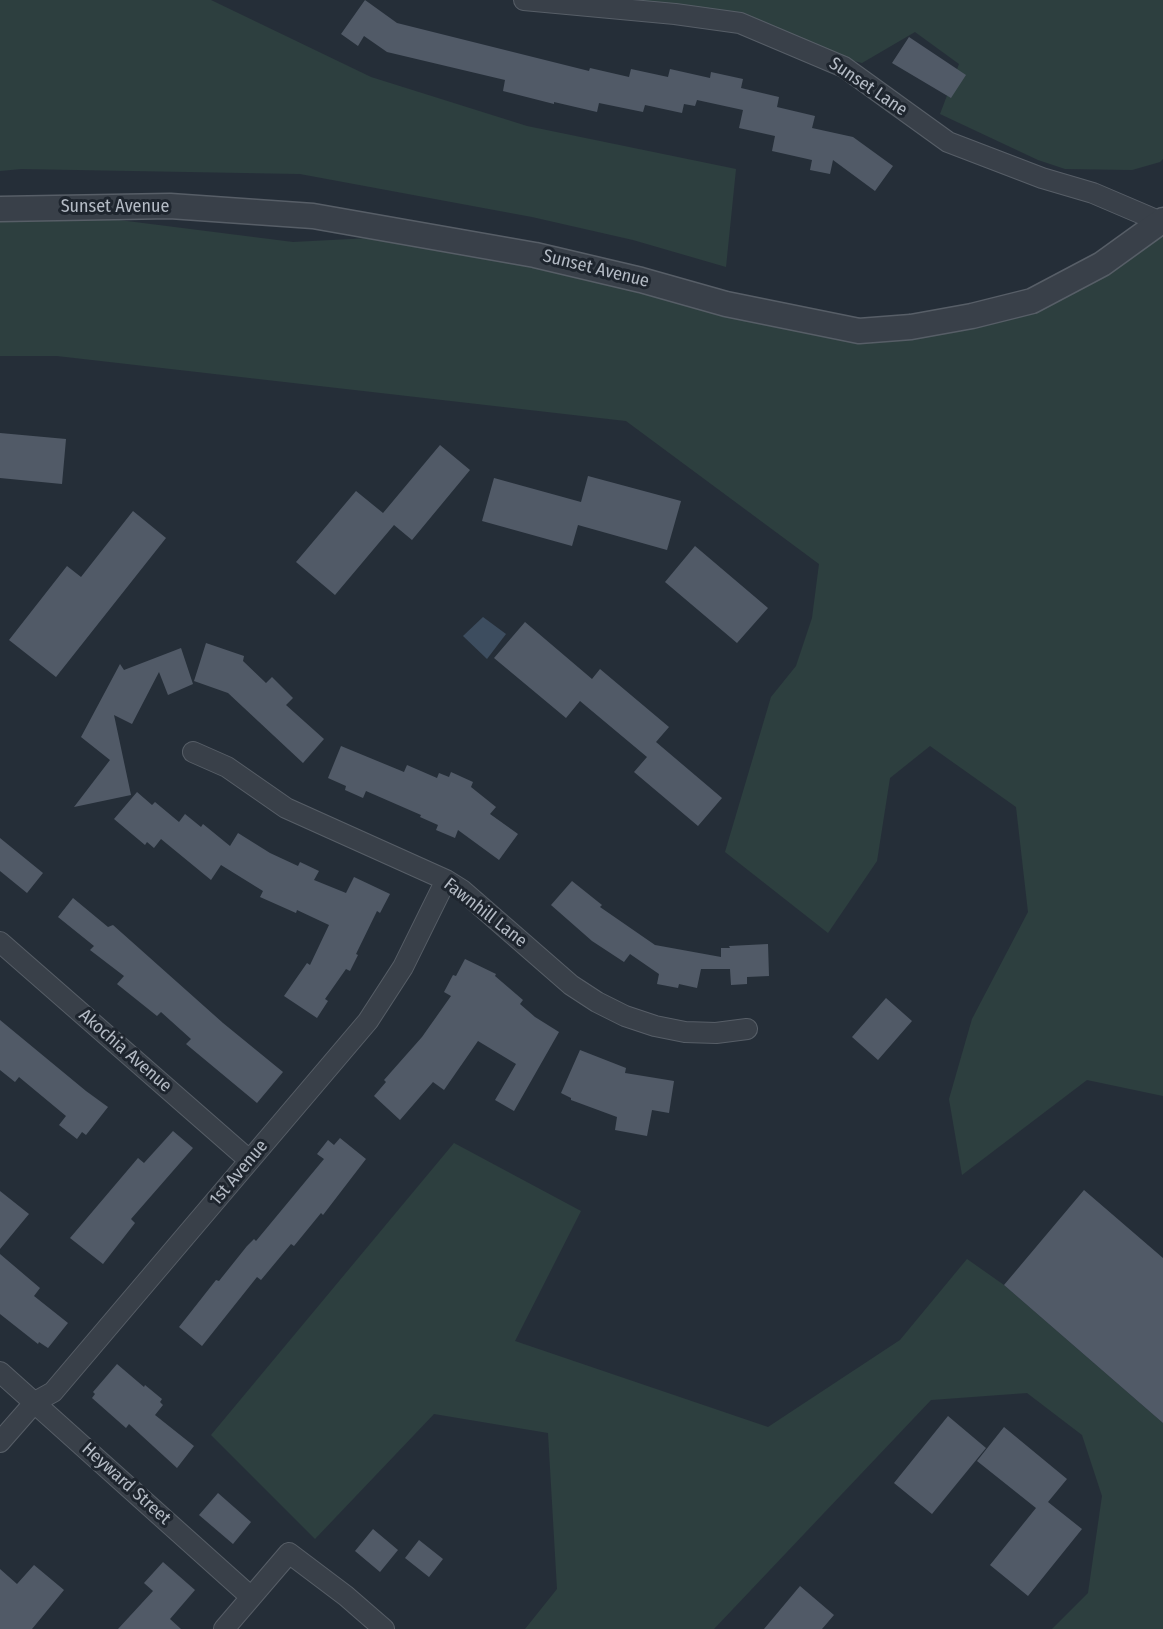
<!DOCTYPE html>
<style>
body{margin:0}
canvas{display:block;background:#252e38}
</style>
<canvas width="1163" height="1629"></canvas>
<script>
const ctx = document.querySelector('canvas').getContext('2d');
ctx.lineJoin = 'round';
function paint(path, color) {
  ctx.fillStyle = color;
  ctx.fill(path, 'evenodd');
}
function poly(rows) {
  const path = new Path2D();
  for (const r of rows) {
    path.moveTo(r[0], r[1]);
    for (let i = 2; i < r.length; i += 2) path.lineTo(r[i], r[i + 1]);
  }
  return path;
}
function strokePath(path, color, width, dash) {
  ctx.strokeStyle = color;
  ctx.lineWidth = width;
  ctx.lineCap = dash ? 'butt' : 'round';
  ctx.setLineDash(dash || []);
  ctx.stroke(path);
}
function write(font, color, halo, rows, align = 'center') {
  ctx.font = font + ' "Fira Sans Condensed",sans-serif';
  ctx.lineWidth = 6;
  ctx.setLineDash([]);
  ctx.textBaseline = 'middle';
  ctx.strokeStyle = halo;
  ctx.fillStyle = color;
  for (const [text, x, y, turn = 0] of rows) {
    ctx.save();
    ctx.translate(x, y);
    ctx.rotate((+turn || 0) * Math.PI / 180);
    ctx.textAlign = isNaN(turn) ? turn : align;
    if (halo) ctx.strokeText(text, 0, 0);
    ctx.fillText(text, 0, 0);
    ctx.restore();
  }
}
paint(poly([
 [0,0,211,0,371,77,527,126,736,169,726,267,633,240,532,217,300,174,21,169,0,171],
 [524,0,1163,0,1163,159,1160,162,1132,170,1065,169,1038,160,940,114,959,64,915,32,862,63,807,49,740,23],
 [24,208,293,242,428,235,859,331,1032,301,1163,220,1163,1096,1087,1080,962,1175,949,1099,972,1019,1028,912,1016,807,930,746,890,778,877,861,828,933,725,852,771,697,796,666,812,618,819,564,626,421,57,356,0,356,0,209],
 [454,1143,581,1211,515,1341,768,1427,900,1340,967,1259,1004,1285,1163,1423,1163,1629,1052,1629,1088,1593,1102,1496,1082,1435,1027,1393,931,1400,714,1629,525,1629,557,1589,548,1433,434,1414,315,1539,211,1435]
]), '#2d3f3f');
paint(poly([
 [483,617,506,634,487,659,463,636]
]), '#3d4d5f');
paint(poly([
 [365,0,397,23,589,71,590,68,629,77,631,69,668,77,670,69,710,78,711,72,743,79,741,88,779,97,777,107,815,116,812,128,853,137,893,166,875,191,833,160,830,174,810,170,812,160,772,151,775,136,739,128,743,110,697,100,695,106,684,104,682,113,645,105,643,112,599,103,597,112,554,102,554,104,503,91,505,80,387,52,364,36,358,46,341,34],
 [909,37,966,75,951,98,892,63],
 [0,433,66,439,62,484,0,478],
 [440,445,470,470,412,540,394,525,335,595,296,562,356,491,383,513],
 [588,476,681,501,667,550,578,525,572,546,482,521,494,478,581,502],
 [133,511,166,538,56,677,9,640,67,566,81,577],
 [695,546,768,608,737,643,665,582],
 [525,622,592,679,600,669,669,727,656,742,722,798,698,826,634,772,647,757,580,701,566,718,494,658],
 [206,643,244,656,243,661,266,683,272,677,293,698,286,705,324,739,303,763,228,693,194,681],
 [181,648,193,684,168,695,159,672,132,724,114,715,131,795,74,807,110,760,81,737,120,664,124,670],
 [341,746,404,772,407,765,437,778,439,773,449,777,451,772,473,782,471,787,496,807,490,814,518,834,499,860,458,830,455,838,436,830,438,825,420,817,421,815,366,791,363,798,345,790,346,786,328,778],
 [137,792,152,805,155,802,179,822,185,814,201,827,203,824,230,846,238,833,270,853,298,866,300,862,319,871,314,880,346,893,354,877,390,894,380,913,377,911,356,954,358,955,350,971,346,969,325,999,328,1001,317,1018,284,996,307,963,310,965,329,925,297,910,296,913,260,897,263,891,221,865,211,880,161,839,154,848,147,842,145,845,114,819],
 [0,838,43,873,27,893,0,871],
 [572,881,602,905,600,907,655,945,721,957,721,948,730,948,729,946,768,944,769,976,747,977,747,984,731,985,730,969,701,969,697,988,679,984,678,988,657,984,659,974,630,954,624,962,592,941,551,905],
 [73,898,108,927,113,925,223,1023,283,1072,257,1103,186,1044,191,1039,161,1012,157,1016,117,984,124,976,90,950,94,946,58,917],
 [465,959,496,974,495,976,523,1000,520,1004,535,1017,559,1032,514,1111,495,1100,516,1064,478,1041,444,1090,433,1082,400,1120,374,1096,386,1082,384,1080,422,1037,451,996,444,992,453,975,456,976],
 [886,998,912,1021,878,1060,852,1037],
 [0,1020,86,1091,108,1107,86,1135,82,1132,77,1139,59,1125,66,1116,19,1077,15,1082,0,1070],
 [580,1050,626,1068,625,1073,674,1081,669,1113,652,1110,647,1136,615,1130,617,1117,571,1100,571,1098,561,1093],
 [173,1131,193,1148,131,1219,135,1223,103,1264,70,1238,138,1158,144,1163],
 [340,1138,366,1159,323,1215,321,1213,294,1246,291,1244,261,1280,257,1277,202,1346,179,1327,216,1280,219,1281,247,1246,254,1239,256,1241,324,1159,317,1154,328,1140,334,1145],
 [1084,1190,1163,1258,1163,1423,1004,1285],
 [0,1191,29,1214,0,1249],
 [0,1254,40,1288,34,1296,68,1323,48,1348,39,1342,38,1344,0,1314],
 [117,1364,144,1387,145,1385,162,1399,160,1402,163,1405,155,1415,194,1446,177,1468,129,1424,126,1428,92,1398,95,1394,93,1392],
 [948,1416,986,1448,932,1514,894,1483],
 [1004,1427,1067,1479,1048,1502,1082,1529,1028,1596,990,1565,1036,1508,977,1461],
 [218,1493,251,1522,233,1544,199,1515],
 [373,1529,398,1550,380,1572,355,1551],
 [419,1540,443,1559,429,1577,405,1558],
 [163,1562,195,1590,170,1619,181,1629,118,1629,153,1591,144,1583],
 [34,1565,64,1590,32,1629,0,1629,0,1569,17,1584],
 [800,1586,834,1615,822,1629,764,1629]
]), '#515a67');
const minor = poly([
 [524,0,675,14,740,23,844,67,948,142,1042,178,1093,193,1161,222],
 [193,752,227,767,286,808,446,880,462,890,571,985,597,1002,625,1016,655,1026,685,1032,716,1033,747,1029],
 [0,942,249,1160],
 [0,1372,251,1597],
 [0,1442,35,1402,53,1392,368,1021,403,967,446,880],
 [224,1629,289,1553,346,1596,384,1629]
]);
const tertiary = poly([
 [0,209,170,206,313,216,535,255,641,280,726,304,859,331,911,327,972,316,1032,301,1102,264,1163,220]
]);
strokePath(minor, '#575e67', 22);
strokePath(tertiary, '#575e67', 27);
strokePath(minor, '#394049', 20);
strokePath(tertiary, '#394049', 24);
write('18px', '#b4bbc5', '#1e252e', [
 ["Sunset Lane",868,87,34],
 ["Sunset Avenue",115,207],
 ["Sunset Avenue",596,269,14],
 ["Fawnhill Lane",485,913,38],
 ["Akochia Avenue",125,1051,41],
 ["1st Avenue",239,1173,-50],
 ["Heyward Street",126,1484,42]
]);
</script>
